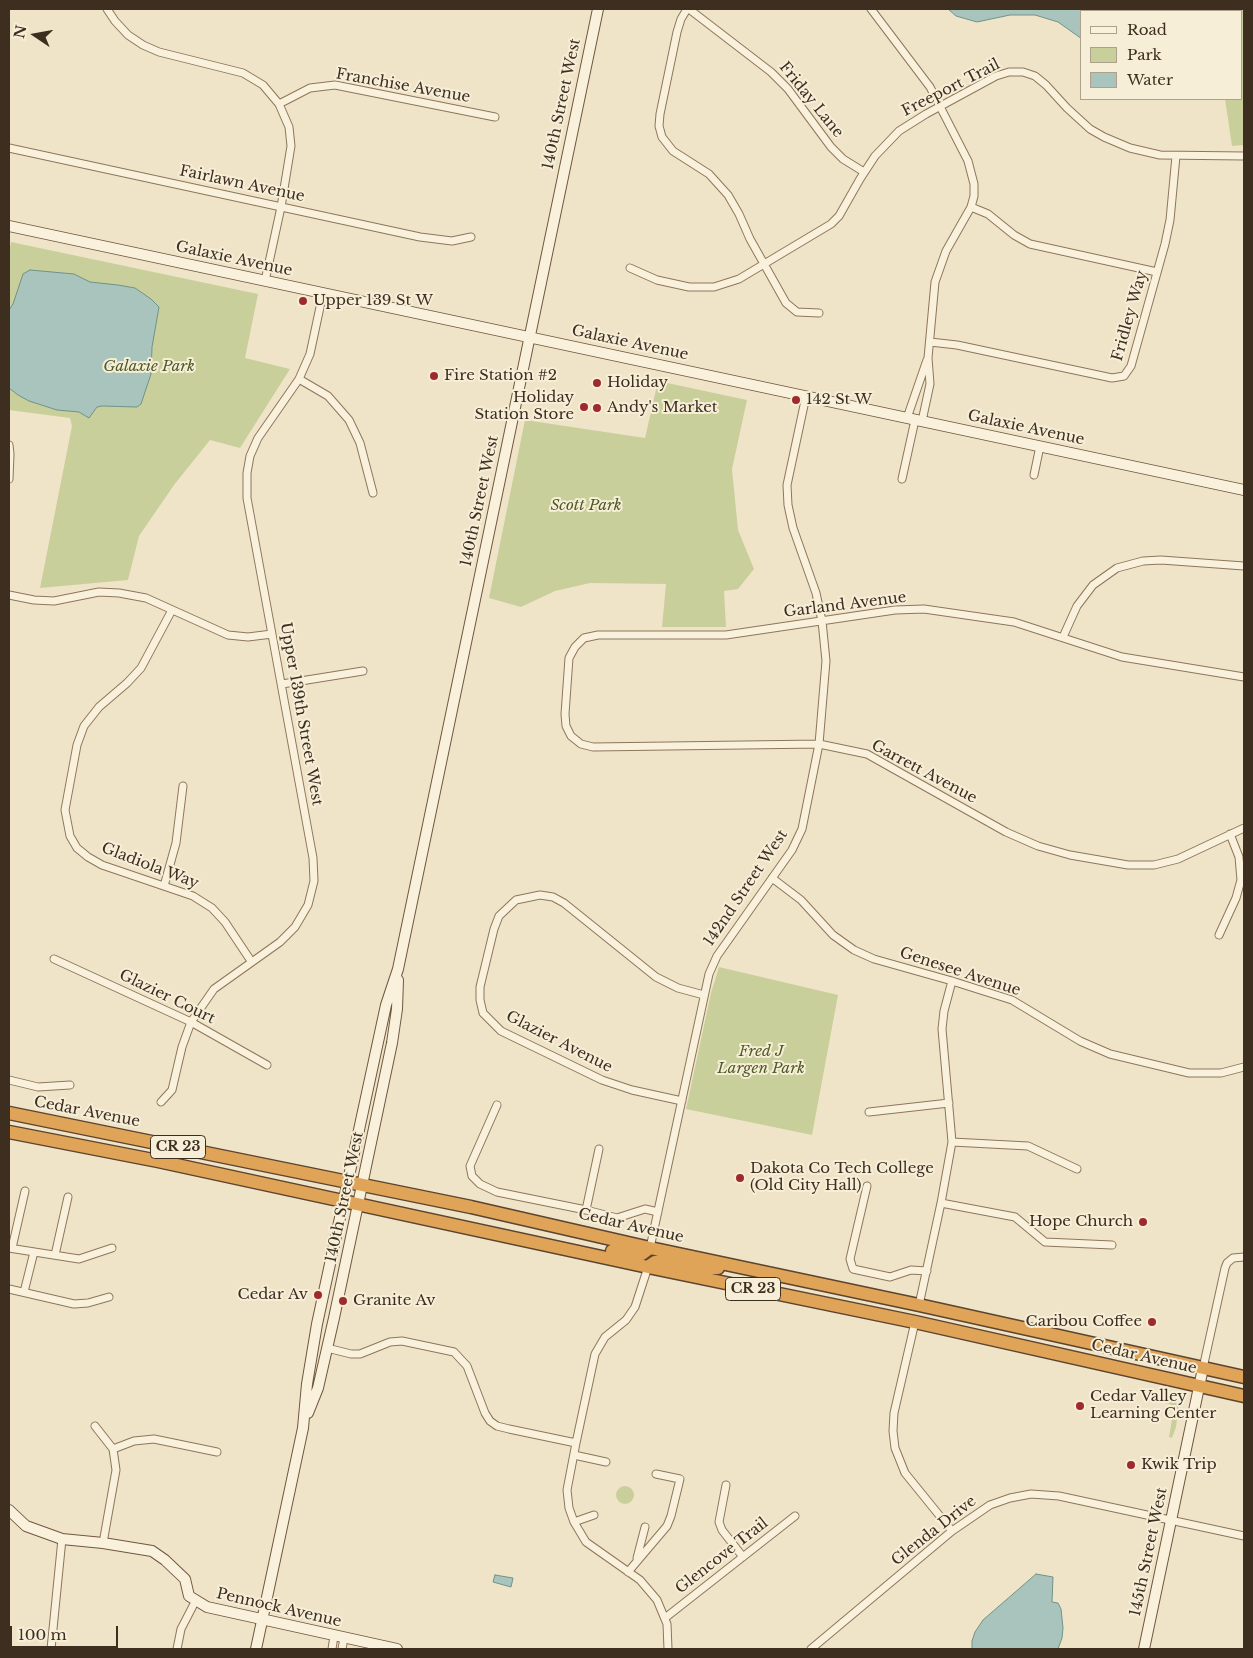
<!DOCTYPE html>
<style>
body{margin:0}
#map{position:relative;width:1253px;height:1658px;overflow:hidden;background:#f0e4c8;font-family:"Libre Baskerville",serif}
canvas{display:block}
.frame{position:absolute;inset:0;border:10px solid #3d2e20;pointer-events:none}
.legend{position:absolute;left:1080px;top:10px;width:162px;height:90px;box-sizing:border-box;background:#f7eed8;border:1px solid #ada18e;margin:0;padding:6px 9px;list-style:none;font-size:15px;color:#3d2e20}
.legend li{display:flex;align-items:center;gap:10px;height:25px}
.legend b{width:25px;border:1px solid #ada18e}
.north{position:absolute;left:10px;top:10px;width:50px;height:50px;-webkit-text-stroke:4px #f7eed8;paint-order:stroke;rotate:282deg;font-size:14px;font-weight:700;line-height:20px;text-align:center;color:#3d2e20}
.north::after{content:'';display:block;margin:auto;width:18px;height:22px;background:#3d2e20;clip-path:polygon(50% 0,100% 100%,50% 72%,0 100%)}
.scale{position:absolute;left:10px;top:1626px;width:108px;height:22px;box-sizing:border-box;border:2px solid #3d2e20;border-top:0;padding-left:6px;font-size:15px;line-height:18px;white-space:nowrap;color:#3d2e20;-webkit-text-stroke:4px #f7eed8;paint-order:stroke}
</style>
<div id="map">
<canvas width="1253" height="1658"></canvas>
<div class="frame"></div>
<ul class="legend">
<li><b style="height:6px;background:#faf1dc"></b>Road</li>
<li><b style="height:14px;background:#c9cf9b"></b>Park</li>
<li><b style="height:14px;background:#a9c4bc"></b>Water</li>
</ul>
<div class="north">N</div>
<div class="scale">100 m</div>
</div>
<script>
const ctx = document.querySelector('canvas').getContext('2d');
ctx.lineJoin = 'round';
function paint(path, color) {
  ctx.fillStyle = color;
  ctx.fill(path, 'evenodd');
}
function poly(rows) {
  const path = new Path2D();
  for (const r of rows) {
    if (r.length === 3) {
      path.moveTo(r[0] + r[2], r[1]);
      path.arc(r[0], r[1], r[2], 0, 2 * Math.PI);
      continue;
    }
    path.moveTo(r[0], r[1]);
    for (let i = 2; i < r.length; i += 2) path.lineTo(r[i], r[i + 1]);
  }
  return path;
}
function strokePath(path, color, width, dash) {
  ctx.strokeStyle = color;
  ctx.lineWidth = width;
  ctx.lineCap = dash ? 'butt' : 'round';
  ctx.setLineDash(dash || []);
  ctx.stroke(path);
}
function write(font, color, halo, rows, align = 'center') {
  ctx.font = font + ' "Libre Baskerville",serif';
  ctx.lineWidth = 4;
  ctx.setLineDash([]);
  ctx.textBaseline = 'middle';
  ctx.strokeStyle = halo;
  ctx.fillStyle = color;
  for (const [text, x, y, turn = 0] of rows) {
    ctx.save();
    ctx.translate(x, y);
    ctx.rotate((+turn || 0) * Math.PI / 180);
    ctx.textAlign = isNaN(turn) ? turn : align;
    if (halo) ctx.strokeText(text, 0, 0);
    ctx.fillText(text, 0, 0);
    ctx.restore();
  }
}
paint(poly([
 [1108,9,1159,9,1158,11,1113,11],
 [1184,9,1244,9,1244,145,1232,146,1225,99,1242,99,1242,11,1183,11],
 [11,242,258,294,245,358,290,369,240,448,210,440,174,485,139,536,128,580,40,588,72,426,70,418,9,410,9,254],
 [658,381,747,400,732,469,738,530,754,569,738,589,724,591,726,627,662,627,666,584,590,583,555,591,521,607,489,598,525,420,645,438],
 [719,967,838,995,812,1135,686,1109,711,993],
 [1157,1397,1179,1403,1176,1427,1172,1438,1169,1437,1174,1408,1170,1404,1156,1401],
 [625,1495,9]
]), '#c9cf9b');
const water = poly([
 [948,9,1108,9,1113,11,1082,11,1082,39,1058,22,1035,15,1010,15,977,22,956,16,948,9],
 [30,270,74,274,90,282,118,285,135,288,151,299,159,307,152,347,151,374,141,404,137,407,102,406,97,407,89,418,79,412,57,410,29,401,18,395,9,388,9,310,13,304,23,274,30,270],
 [1036,1574,1053,1577,1052,1602,1058,1603,1061,1609,1063,1628,1062,1638,1058,1649,972,1649,972,1641,975,1632,983,1620,1036,1574],
 [495,1575,513,1578,511,1587,493,1582,495,1575]
]);
paint(water, '#a9c4bc');
strokePath(water, '#6f938a', 1);
const street = poly([
 [107,9,115,21,128,35,143,45,159,52,243,73,263,85,279,104,289,127,291,146,281,207,265,281],
 [687,9,681,19,677,32,660,114,659,126,662,137,673,151,709,174,728,195,739,214,750,239,786,303,797,312,819,313],
 [689,9,771,72,788,89,831,147,843,159,864,172],
 [871,9,930,87,968,161,974,184,974,196,971,207,946,251,935,282,928,358,930,384,922,421],
 [279,104,310,88,335,85,495,117],
 [9,148,420,237,452,241,471,237],
 [971,207,988,214,1014,235,1030,244,1157,272],
 [630,268,657,280,689,287,714,287,739,279,831,224,839,216,860,179,875,156,899,131,926,114,996,76,1009,72,1023,72,1035,76,1046,85,1067,108,1090,129,1104,137,1130,148,1160,155,1244,156],
 [930,342,957,345,1112,378,1124,376,1131,366,1165,244,1170,220,1176,156],
 [299,379,328,396,349,420,360,443,373,493],
 [907,418,927,360],
 [9,445,10,454,9,479],
 [1034,475,1040,446],
 [902,479,915,420],
 [9,595,34,600,54,601,99,592,119,593,146,598,228,635,248,637,272,634],
 [172,610,141,668,127,683,99,707,84,726,77,745,65,810,70,836,77,848,88,857,102,865,193,896,212,908,225,922,251,961],
 [1063,637,1077,606,1093,585,1117,568,1143,561,1161,560,1244,566],
 [1244,677,1122,657,1014,622,924,609,895,610,726,635,598,635,584,638,575,647,569,658,565,714,566,726,571,736,581,744,593,747,819,744,867,754,1006,832,1038,846,1070,855,1128,865,1154,865,1178,859,1244,828],
 [282,684,363,671],
 [772,878,801,900,833,935,854,950,874,959,952,981,1012,1000,1080,1041,1110,1054,1189,1073,1221,1073,1244,1067],
 [164,886,176,843,183,786],
 [1219,935,1236,898,1241,880,1239,857,1230,834],
 [54,959,191,1022,267,1065],
 [9,1080,38,1087,70,1085],
 [682,1101,632,1090,602,1080,501,1031,483,1013,480,1000,480,987,494,929,499,916,516,900,540,895,553,897,564,903,656,977,678,988,704,995],
 [161,1102,172,1090,182,1047,191,1022,214,989,280,942,295,927,308,905,314,881,313,858,247,498,247,473,250,456,258,438,299,379,310,354,323,293],
 [497,1105,470,1166,472,1176,480,1184,497,1192,586,1210,617,1218,645,1209,658,1212],
 [869,1112,949,1103],
 [952,1142,1028,1146,1077,1169],
 [867,1186,850,1259,853,1269,890,1277,911,1270,927,1271],
 [941,1203,1015,1217,1045,1242,1112,1245],
 [586,1210,599,1149],
 [9,1248,79,1259,112,1248],
 [12,1248,25,1191],
 [650,1248,709,974,717,956,792,850,802,829,819,744,826,661,822,621,816,593,793,528,788,505,787,485,806,396],
 [55,1255,68,1197],
 [648,1267,635,1307,626,1320,605,1337,595,1354,576,1443,567,1490,569,1508,574,1522,586,1542,640,1580,657,1600,667,1624,668,1649],
 [9,1289,74,1304,88,1303,109,1297],
 [24,1292,34,1252],
 [919,1305,941,1203,952,1142,942,1029,944,1011,952,981],
 [915,1322,894,1413,893,1431,895,1448,905,1473,952,1531],
 [327,1348,351,1354,360,1354,390,1342,402,1341,454,1352,467,1366,485,1413,490,1421,497,1426,509,1429,576,1443],
 [1203,1368,1225,1268,1227,1263,1233,1258,1244,1257],
 [95,1426,113,1449,116,1470,103,1543],
 [113,1449,134,1441,154,1439,217,1452],
 [574,1455,606,1462],
 [726,1485,719,1522,722,1530,743,1557],
 [574,1522,594,1515],
 [637,1558,645,1527],
 [628,1572,667,1526,671,1516,680,1479,656,1474],
 [665,1618,795,1516],
 [51,1649,62,1539],
 [177,1649,181,1629,196,1600],
 [332,1649,334,1636],
 [342,1649,344,1638],
 [811,1649,952,1531,990,1505,1010,1498,1031,1494,1059,1496,1244,1536]
]);
const secondary = poly([
 [9,226,1244,490],
 [308,1413,318,1388,334,1318,392,1043,397,1009,398,980],
 [9,1510,26,1526,62,1539,103,1543,152,1551,165,1560,185,1579,189,1596,207,1607,397,1649],
 [256,1649,303,1428,307,1384,317,1324,386,1005,398,969,598,9],
 [1144,1649,1203,1368]
]);
const highway = poly([
 [9,1113,471,1207,650,1248,919,1305,1244,1377],
 [9,1132,158,1161,648,1267,915,1322,1244,1396],
 [612,1251,642,1254,650,1248],
 [649,1266,655,1262,667,1261,703,1268,718,1268]
]);
strokePath(street, '#8d765c', 9);
strokePath(secondary, '#6f573f', 12);
strokePath(highway, '#5b4430', 15);
strokePath(street, '#faf1dc', 7);
strokePath(secondary, '#faf1dc', 10);
strokePath(highway, '#e0a458', 12);
for (const [x, y, r, color] of [
 [303,301,5,"#9e2a2b"],
 [434,376,5,"#9e2a2b"],
 [597,383,5,"#9e2a2b"],
 [796,400,5,"#9e2a2b"],
 [584,407,5,"#9e2a2b"],
 [597,408,5,"#9e2a2b"],
 [740,1178,5,"#9e2a2b"],
 [1143,1222,5,"#9e2a2b"],
 [318,1295,5,"#9e2a2b"],
 [343,1301,5,"#9e2a2b"],
 [1152,1322,5,"#9e2a2b"],
 [1080,1406,5,"#9e2a2b"],
 [1131,1465,5,"#9e2a2b"]
]) {
  const dot = new Path2D();
  dot.arc(x, y, r, 0, 2 * Math.PI);
  ctx.fillStyle = color;
  ctx.fill(dot);
  strokePath(dot, '#f7eed8', 2);
}
for (const [x, y, w] of [
 [178,1147,55],
 [753,1289,55]
]) {
  const box = new Path2D();
  box.roundRect(x - w / 2, y - 11.5, w, 23, 4);
  ctx.fillStyle = '#f7eed8';
  ctx.fill(box);
  strokePath(box, '#3d2e20', 1);
}
write('bold 14px', '#3d2e20', null, [
 ["CR 23",178,1147],
 ["CR 23",753,1289]
]);
write('15px', '#3d2e20', '#f7eed8', [
 ["Franchise Avenue",403,86,10],
 ["Freeport Trail",951,88,-27],
 ["Friday Lane",811,100,51],
 ["140th Street West",562,104,-78],
 ["Fairlawn Avenue",242,184,12],
 ["Galaxie Avenue",234,259,12],
 ["Fridley Way",1130,316,-74],
 ["Galaxie Avenue",630,343,12],
 ["Galaxie Avenue",1026,428,12],
 ["140th Street West",480,501,-78],
 ["Garland Avenue",845,605,-7],
 ["Upper 139th Street West",301,714,80],
 ["Garrett Avenue",924,772,28],
 ["Gladiola Way",150,866,21],
 ["142nd Street West",746,888,-56],
 ["Genesee Avenue",960,972,18],
 ["Glazier Court",167,997,26],
 ["Glazier Avenue",559,1042,27],
 ["Cedar Avenue",87,1112,11],
 ["140th Street West",345,1197,-78],
 ["Cedar Avenue",631,1226,13],
 ["Cedar Avenue",1144,1357,13],
 ["Glenda Drive",934,1531,-38],
 ["145th Street West",1149,1552,-78],
 ["Glencove Trail",722,1556,-38],
 ["Pennock Avenue",279,1608,13]
]);
write('15px', '#3d2e20', '#f7eed8', [
 ["Upper 139 St W",313,301],
 ["Fire Station #2",444,376],
 ["Holiday",607,383],
 ["Holiday",574,398,"right"],
 ["Station Store",574,415,"right"],
 ["142 St W",806,400],
 ["Andy's Market",607,408],
 ["Dakota Co Tech College",750,1169],
 ["(Old City Hall)",750,1186],
 ["Hope Church",1133,1222,"right"],
 ["Cedar Av",308,1295,"right"],
 ["Granite Av",353,1301],
 ["Caribou Coffee",1142,1322,"right"],
 ["Cedar Valley",1090,1397],
 ["Learning Center",1090,1414],
 ["Kwik Trip",1141,1465]
], 'left');
write('italic 15px', '#4d5a26', '#f7eed8', [
 ["Galaxie Park",149,367],
 ["Scott Park",586,506],
 ["Fred J",761,1052],
 ["Largen Park",761,1069]
]);
</script>
